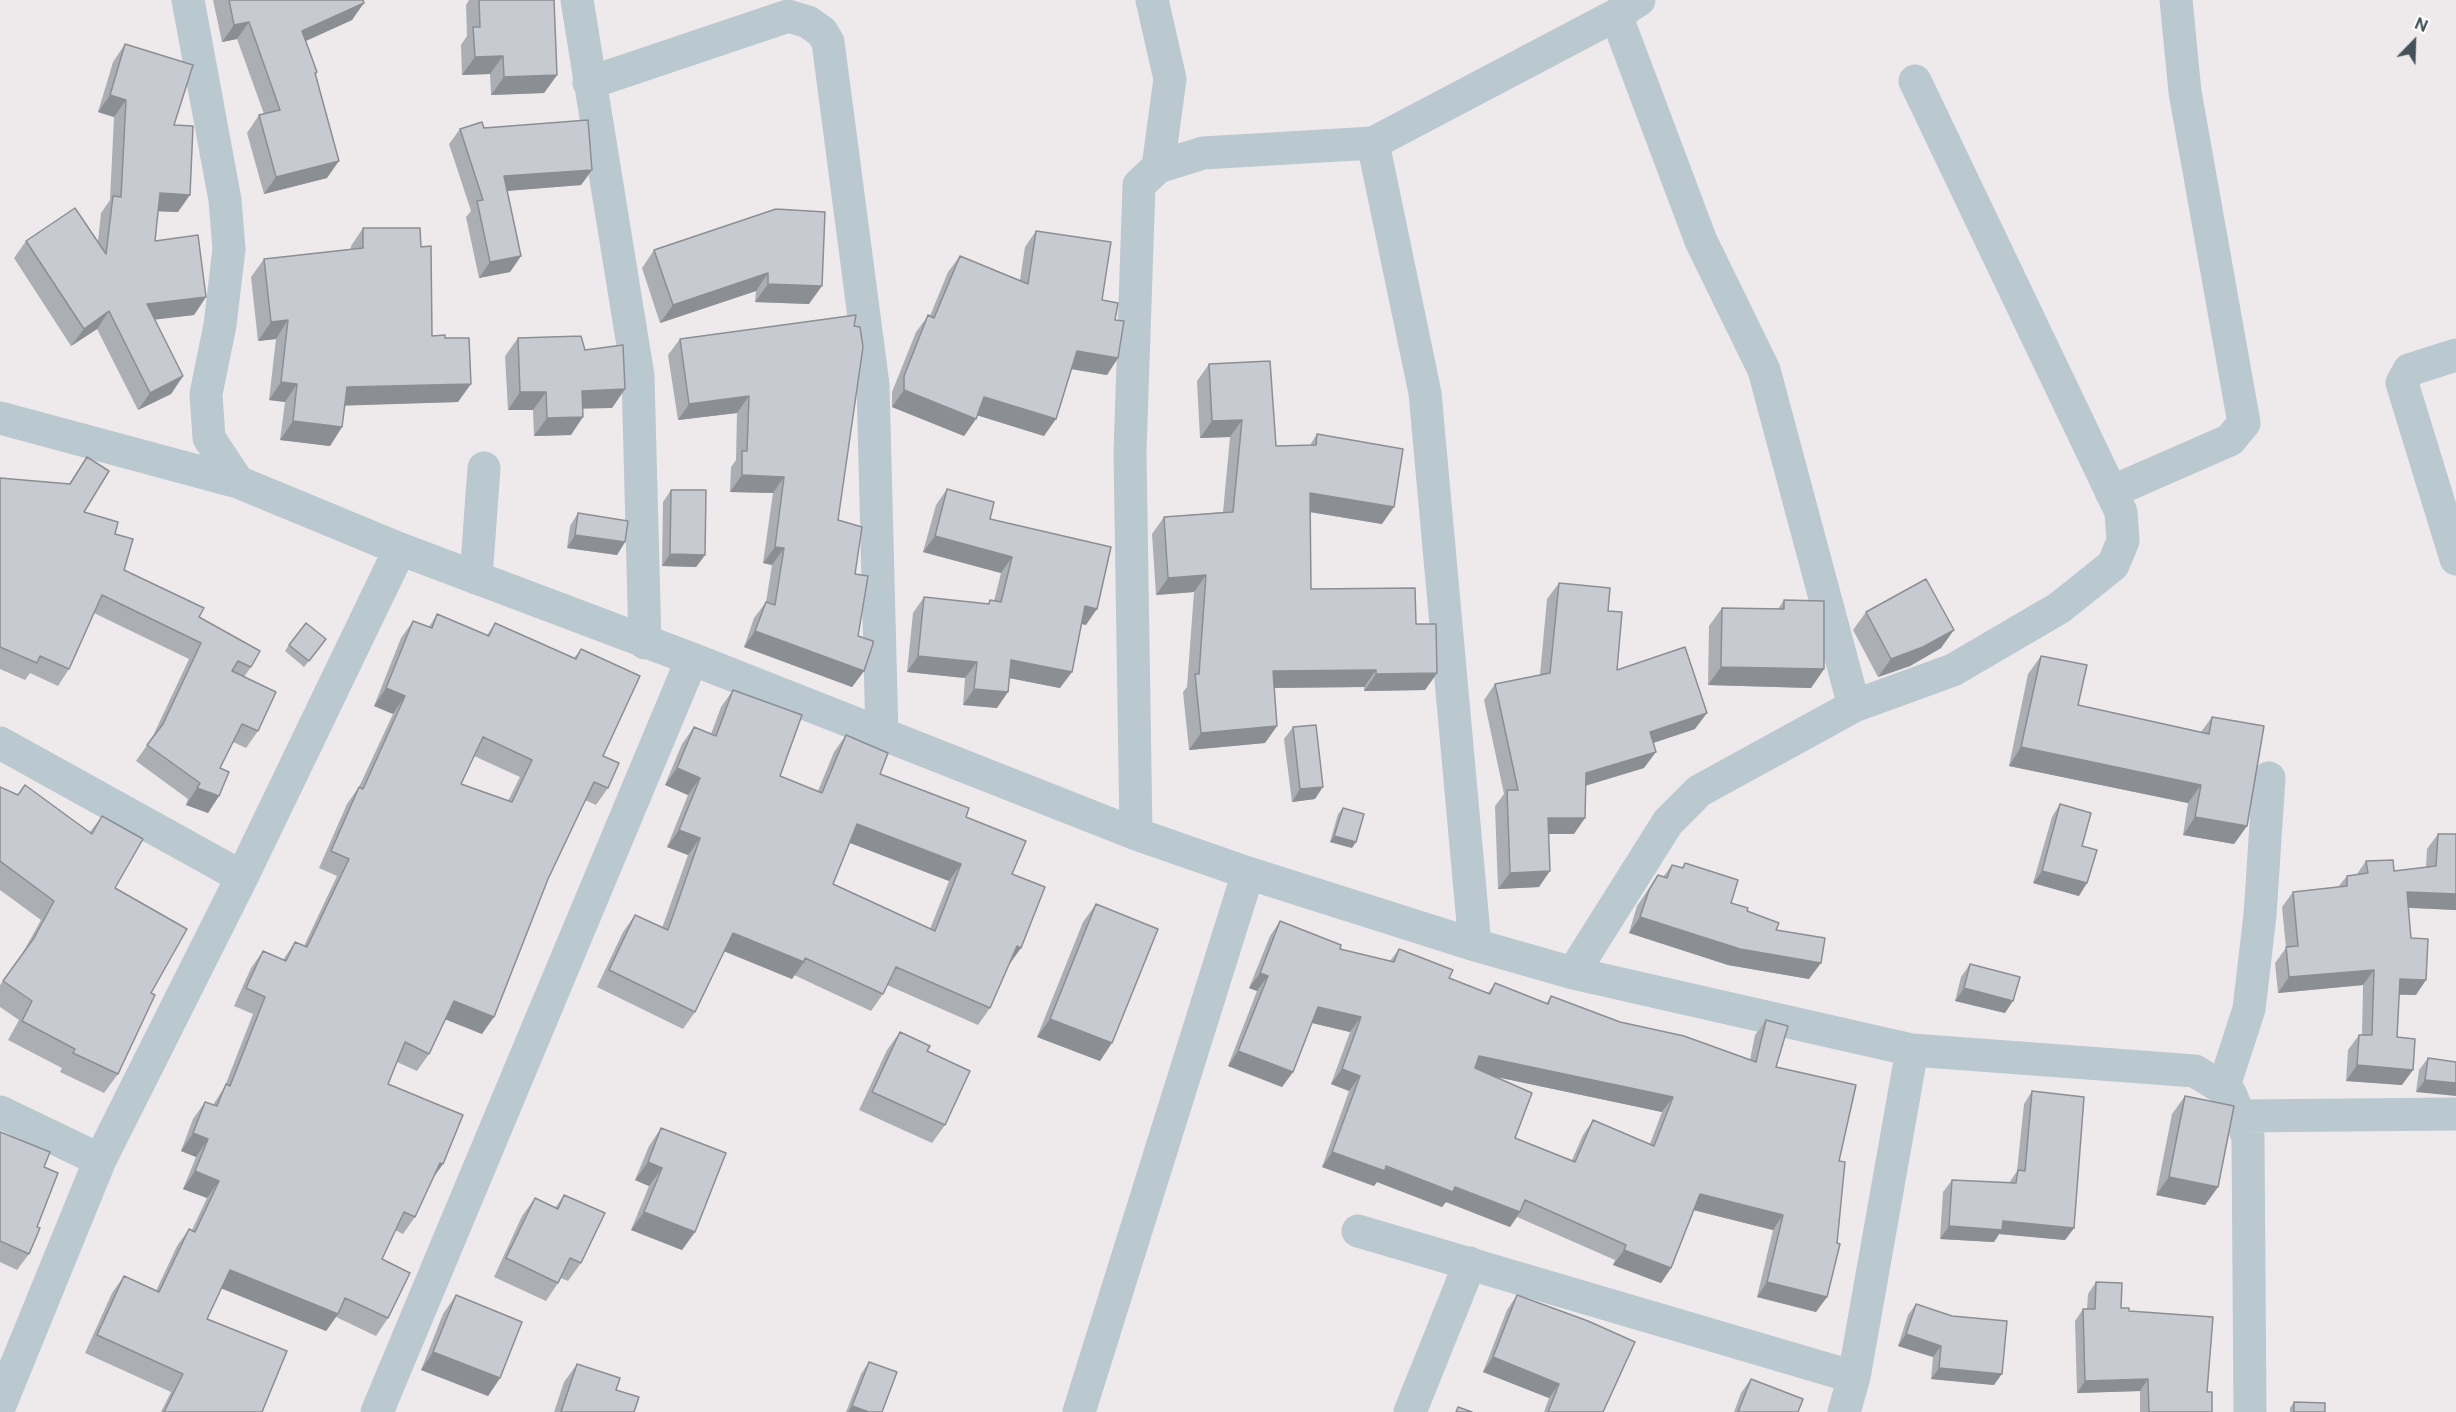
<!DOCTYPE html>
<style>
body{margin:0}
#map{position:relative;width:2456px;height:1412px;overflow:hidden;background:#eeeaeb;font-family:"Public Sans",sans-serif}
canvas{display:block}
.north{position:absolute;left:2384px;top:12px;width:60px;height:60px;-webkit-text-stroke:4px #fff;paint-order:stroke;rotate:23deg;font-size:16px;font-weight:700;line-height:24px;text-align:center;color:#42515a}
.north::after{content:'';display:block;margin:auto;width:21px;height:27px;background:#42515a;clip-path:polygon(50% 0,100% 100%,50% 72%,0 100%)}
</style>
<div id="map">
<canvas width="2456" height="1412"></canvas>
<div class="north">N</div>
</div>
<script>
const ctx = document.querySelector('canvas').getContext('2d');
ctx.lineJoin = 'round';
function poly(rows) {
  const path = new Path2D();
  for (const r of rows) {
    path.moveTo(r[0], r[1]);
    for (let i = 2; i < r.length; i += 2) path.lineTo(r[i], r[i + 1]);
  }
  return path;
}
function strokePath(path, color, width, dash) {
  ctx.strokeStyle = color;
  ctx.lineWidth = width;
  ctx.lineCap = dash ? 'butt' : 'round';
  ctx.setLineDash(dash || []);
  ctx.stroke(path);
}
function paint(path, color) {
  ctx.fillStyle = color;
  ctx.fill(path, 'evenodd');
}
strokePath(poly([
 [188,0,225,200,229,249,220,325,206,394,209,438,238,482,400,549,692,659,1136,834,1248,873,1475,945,1573,973,1912,1050,2195,1071,2230,1093,2248,1137,2250,1412],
 [577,0,638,376,645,643],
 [1152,0,1170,79,1158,167],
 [1616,15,1701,241,1764,370,1854,706],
 [589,83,788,16,808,22,822,32,828,42,873,385,882,735],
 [1373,143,1425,393,1475,945],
 [2456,355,2409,370,2402,383,2456,559],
 [0,418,238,482],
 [2111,492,2230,440,2244,423,2185,92,2176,0],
 [476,578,484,468],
 [0,743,242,877],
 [1136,834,1130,452,1139,185,1158,167,1203,153,1373,143,1616,15,1639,0],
 [1573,973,1668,822,1699,791,1854,706,1953,670,2059,608,2113,565,2123,541,2121,512,1915,81],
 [2223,1089,2249,1009,2260,915,2269,778],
 [0,1112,100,1160],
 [2239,1116,2456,1114],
 [1358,1231,1854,1377],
 [0,1405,100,1160,242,877,400,549],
 [377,1412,692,659],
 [1079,1412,1248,873],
 [1410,1412,1470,1263],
 [1844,1412,1854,1377,1912,1050]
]), '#bac8d0', 33);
paint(poly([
 [213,0,363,0,352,20,306,41,317,72,316,75,327,178,264,194,247,133,259,115,264,114,237,39,222,42],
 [469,0,554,0,557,75,544,93,491,95,490,74,462,75,461,45,467,36,466,5],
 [125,44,174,125,178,212,158,211,155,241,206,297,194,315,154,319,183,376,171,394,138,410,97,329,71,346,14,258,26,241,98,241,101,213,110,200,114,117,98,112,113,62],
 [484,128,592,170,581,185,507,191,521,256,510,272,479,278,466,217,471,211,449,144,460,129],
 [776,209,809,304,755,302,756,291,660,323,642,268,654,250],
 [363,228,421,247,432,336,458,402,345,405,342,427,330,446,280,440,285,402,269,400,276,339,258,341,251,277,264,259,351,249,351,246],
 [1036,231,1102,300,1115,320,1118,358,1107,375,1071,369,1044,436,977,415,976,419,964,436,892,407,892,392,916,332,928,316,930,316,948,272,960,256,1020,280,1025,247],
 [854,326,838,520,855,574,858,636,864,671,852,687,744,647,754,618,766,602,772,565,763,563,773,493,730,492,731,467,736,460,737,413,678,420,668,355,680,339],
 [518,338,585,350,625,389,612,408,583,408,571,435,534,436,533,410,508,410,505,356],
 [1209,364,1276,446,1310,445,1317,434,1382,524,1310,512,1311,589,1416,624,1437,673,1425,690,1364,691,1364,687,1274,688,1277,726,1265,743,1189,750,1183,692,1187,687,1194,592,1156,595,1152,534,1164,517,1223,512,1230,437,1200,438,1197,381],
 [87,457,84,512,115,534,124,570,199,617,251,667,244,677,258,731,246,748,233,742,220,768,219,796,208,813,186,805,188,799,136,761,152,738,189,659,94,613,69,669,58,686,30,673,25,680,0,669,0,478,69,484],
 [947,489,990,519,1086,625,1081,624,1060,688,1009,678,997,708,963,705,965,678,907,672,913,613,924,597,988,604,990,600,994,601,1001,573,923,552,936,505],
 [671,490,705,555,696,567,662,566,663,502],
 [578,513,625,542,617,555,567,548,570,526],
 [1559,583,1608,611,1617,670,1695,729,1653,743,1644,768,1586,785,1574,834,1548,834,1539,887,1498,889,1495,806,1504,794,1484,700,1495,684,1540,675,1547,599],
 [1784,600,1824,669,1811,688,1708,685,1709,626,1722,608,1778,609],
 [1866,612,1941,648,1910,666,1878,677,1853,630],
 [437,614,487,635,495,623,574,658,581,649,603,756,608,788,596,805,585,800,548,879,482,1034,445,1019,429,1054,417,1071,397,1062,388,1084,431,1181,415,1217,403,1234,395,1230,382,1259,388,1318,376,1336,336,1317,326,1331,221,1288,207,1319,262,1412,161,1412,171,1392,85,1353,112,1293,124,1276,156,1291,177,1246,189,1229,192,1230,207,1198,183,1189,196,1157,181,1151,193,1119,205,1102,213,1105,225,1086,253,1014,234,1006,251,968,263,951,283,960,295,942,304,946,337,876,319,868,347,804,359,787,393,714,374,706,401,638,413,621,429,627],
 [474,756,520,777,508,801,461,784],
 [289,645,322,645,304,667,285,651],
 [2041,656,2078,705,2201,732,2212,717,2247,826,2234,844,2183,835,2188,803,2009,766,2028,674],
 [733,690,780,776,818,791,834,752,846,735,880,774,966,817,1012,874,1009,965,990,1008,978,1025,887,985,883,994,871,1011,794,975,792,979,724,951,695,1012,683,1029,597,987,623,932,635,915,662,928,688,855,667,847,688,795,665,785,682,744,694,727,711,734,721,707],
 [850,843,949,881,930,929,833,884],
 [1293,727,1315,799,1292,802,1284,739],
 [0,787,90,832,102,816,115,888,151,993,118,1074,104,1093,60,1072,62,1068,8,1040,19,1020,0,1007,0,985,21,956,41,920,0,890],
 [2060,804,2082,846,2079,896,2033,883,2052,817],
 [1343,808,1352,848,1330,842,1338,814],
 [2438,834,2456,834,2456,910,2408,908,2416,995,2399,995,2397,1037,2402,1085,2346,1081,2348,1050,2359,1035,2362,1035,2363,985,2278,993,2275,963,2286,948,2282,907,2293,892,2338,887,2347,876,2357,874,2366,861,2394,871,2426,867,2427,849],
 [1685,863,1731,903,1747,911,1776,930,1809,979,1728,965,1629,933,1637,906,1658,875,1663,877,1672,865,1682,868],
 [1096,904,1100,1061,1037,1037,1083,922],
 [1280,921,1340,949,1390,961,1399,949,1449,978,1488,993,1495,983,1546,1004,1551,996,1620,1022,1750,1060,1755,1035,1766,1020,1776,1067,1839,1161,1827,1297,1816,1312,1757,1297,1773,1230,1694,1210,1671,1268,1661,1283,1613,1265,1615,1260,1517,1217,1510,1227,1446,1202,1442,1207,1377,1182,1374,1186,1322,1167,1349,1091,1331,1084,1350,1032,1312,1023,1293,1072,1282,1087,1228,1066,1257,991,1249,988,1270,936],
 [1497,1077,1662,1112,1650,1144,1593,1120,1583,1135,1572,1160,1515,1138],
 [1970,964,2005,1013,1955,1001,1961,977],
 [900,1032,927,1051,945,1125,932,1143,859,1110,887,1050],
 [2428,1058,2456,1062,2416,1092,2419,1070],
 [2032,1091,2074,1228,2065,1240,1999,1234,1994,1242,1940,1239,1943,1192,1952,1180,2009,1183,2017,1171,2024,1104],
 [2185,1096,2218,1187,2205,1205,2156,1195,2172,1114],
 [661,1128,695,1232,682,1250,631,1230,649,1186,635,1180,649,1146],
 [0,1132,44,1167,37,1227,29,1254,17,1270,0,1262],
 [564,1195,581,1263,568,1281,561,1278,558,1283,546,1301,494,1277,522,1216,535,1198,555,1208],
 [2096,1282,2121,1308,2129,1311,2207,1392,2212,1412,2140,1412,2140,1391,2077,1393,2075,1321,2083,1309,2087,1309,2088,1294],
 [456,1295,500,1378,488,1396,421,1370,443,1314],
 [1517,1295,1607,1402,1603,1412,1544,1412,1549,1398,1483,1372,1507,1310],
 [1916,1304,1994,1385,1931,1379,1933,1357,1898,1346,1908,1315],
 [869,1362,882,1412,846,1412,861,1374],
 [577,1364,616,1390,634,1412,554,1412,564,1382],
 [1751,1379,1798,1412,1734,1412,1741,1393],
 [2294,1402,2325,1412,2290,1412,2290,1408]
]), '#abafb4');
paint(poly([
 [364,3,352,20,290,48,302,31],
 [249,22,237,39,222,42,234,25],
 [503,56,490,74,462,75,475,57],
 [557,75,544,93,491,95,504,77],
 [110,95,126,100,114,117,98,112],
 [339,161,327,178,264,194,276,177],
 [592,170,581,185,493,192,504,176],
 [160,193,190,195,178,212,148,211],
 [521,256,510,272,479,278,490,262],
 [768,273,756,291,660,323,673,305],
 [768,284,822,286,809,304,755,302],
 [206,297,194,315,135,322,147,304],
 [109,311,97,329,71,346,84,329],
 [288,320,276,339,258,341,271,322],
 [1077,351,1118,358,1107,375,1065,368],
 [183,376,171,394,138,410,150,393],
 [281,382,297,384,285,402,269,400],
 [471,384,458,402,334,406,347,387],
 [625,389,612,408,569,409,582,391],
 [904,390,976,419,964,436,892,407],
 [520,392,546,392,533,410,508,410],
 [749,396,737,413,678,420,689,404],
 [984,397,1056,419,1044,436,973,414],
 [583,417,571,435,534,436,547,418],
 [1242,420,1230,437,1200,438,1212,421],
 [293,421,342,427,330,446,280,440],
 [742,475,784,477,773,493,730,492],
 [1310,493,1394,507,1382,524,1298,510],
 [575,535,625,542,617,555,567,548],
 [935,536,1012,557,1001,573,923,552],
 [775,547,784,548,772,565,763,563],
 [670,554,705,555,696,567,662,566],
 [1206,575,1194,592,1156,595,1168,578],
 [1085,606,1097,609,1086,625,1074,622],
 [1954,630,1941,648,1910,666,1878,677,1891,659],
 [755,631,864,671,852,687,744,647],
 [918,656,977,662,965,678,907,672],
 [1011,660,1072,672,1060,688,999,676],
 [1721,667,1824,669,1811,688,1708,685],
 [1376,670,1364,687,1261,688,1273,671],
 [1437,673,1425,690,1364,691,1376,674],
 [386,688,405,696,393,714,374,706],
 [974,689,1008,692,997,708,963,705],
 [1707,713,1695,729,1638,748,1650,732],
 [1277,726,1265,743,1189,750,1201,733],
 [2021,747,2201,785,2188,803,2009,766],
 [1656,752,1644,768,1575,789,1586,773],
 [677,768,700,778,688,795,665,785],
 [1323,787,1315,799,1292,802,1300,789],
 [197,788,219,796,208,813,186,805],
 [2195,817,2247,826,2234,844,2183,835],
 [1548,818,1585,818,1574,834,1536,834],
 [857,824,961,864,949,881,845,841],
 [679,830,700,838,688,855,667,847],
 [1334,836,1356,842,1352,848,1330,842],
 [1550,871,1539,887,1498,889,1510,873],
 [2042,871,2087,883,2079,896,2033,883],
 [2407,892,2456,894,2456,910,2396,907],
 [1640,917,1821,963,1809,979,1728,965,1629,933],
 [733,933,804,962,792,979,721,950],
 [1017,946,1021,948,1009,965,1005,963],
 [2374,970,2363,985,2278,993,2289,977],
 [1260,973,1268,976,1257,991,1249,988],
 [2400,979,2426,980,2416,995,2389,994],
 [1964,988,2013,1001,2005,1013,1955,1001],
 [454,1001,494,1017,482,1034,442,1018],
 [1318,1007,1361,1017,1350,1032,1308,1022],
 [1050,1019,1112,1043,1100,1061,1037,1037],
 [1238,1051,1293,1072,1282,1087,1228,1066],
 [1479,1056,1673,1097,1662,1112,1468,1071],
 [2357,1065,2413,1070,2402,1085,2346,1081],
 [1342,1069,1360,1076,1349,1091,1331,1084],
 [2425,1080,2456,1083,2456,1096,2416,1092],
 [193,1133,208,1139,196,1157,181,1151],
 [1332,1152,1455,1187,1520,1212,1510,1227,1446,1202,1442,1207,1377,1182,1374,1186,1322,1167],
 [648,1162,662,1168,649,1186,635,1180],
 [440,1163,443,1164,431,1181],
 [195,1171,219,1181,207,1198,183,1189],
 [2169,1177,2218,1187,2205,1205,2156,1195],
 [1700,1194,1783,1215,1773,1230,1689,1209],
 [644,1212,695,1232,682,1250,631,1230],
 [2003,1221,2074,1228,2065,1240,1999,1234,1994,1242,1940,1239,1949,1226],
 [1624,1250,1671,1268,1661,1283,1613,1265],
 [230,1270,338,1314,326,1331,218,1287],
 [1767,1282,1827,1297,1816,1312,1757,1297],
 [1906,1334,1941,1346,1933,1357,1898,1346],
 [433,1352,500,1378,488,1396,421,1370],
 [1493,1357,1559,1384,1549,1398,1483,1372],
 [1939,1368,2002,1374,1994,1385,1931,1379],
 [2148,1379,2140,1391,2077,1393,2085,1381],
 [852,1406,869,1412,848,1412]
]), '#8b8e92');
const building = poly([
 [229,0,363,0,364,3,302,31,317,72,315,73,339,161,276,177,259,115,280,110,249,22,234,25,229,0],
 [479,0,554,0,557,75,504,77,503,56,475,57,473,27,480,27,479,0],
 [125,44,193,65,174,125,193,126,190,195,160,193,155,241,198,235,206,297,147,304,183,376,150,393,109,311,84,329,26,241,75,208,106,254,113,196,121,197,126,100,110,95,125,44],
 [588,120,592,170,504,176,521,256,490,262,477,201,483,200,460,129,482,122,484,128,588,120],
 [776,209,825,212,822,286,768,284,768,273,673,305,654,250,776,209],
 [363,228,420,228,421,247,431,246,432,336,445,335,445,338,469,338,471,384,347,387,342,427,293,421,297,384,281,382,288,320,271,322,264,259,363,248,363,228],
 [1036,231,1111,242,1102,300,1118,303,1115,320,1124,321,1118,358,1077,351,1056,419,984,397,976,419,904,390,904,376,928,315,934,318,960,256,1028,284,1036,231],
 [856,315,854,326,860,327,863,347,838,520,862,527,855,574,868,576,858,636,873,641,873,644,864,671,755,631,766,602,775,605,784,548,775,547,784,477,742,475,742,451,747,451,749,396,689,404,680,339,856,315],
 [581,336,585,350,623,345,625,389,582,391,583,417,547,418,546,392,520,392,518,338,581,336],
 [1270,361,1276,446,1316,445,1317,434,1403,449,1394,507,1310,493,1311,589,1415,588,1416,624,1436,624,1437,673,1376,674,1376,670,1273,671,1277,726,1201,733,1195,674,1199,674,1206,575,1168,578,1164,517,1233,512,1242,420,1212,421,1209,364,1270,361],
 [87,457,109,471,84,512,118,522,115,534,133,539,124,570,204,608,199,617,260,651,251,667,238,661,232,671,276,692,258,731,242,724,220,768,229,772,219,796,197,788,200,783,147,745,163,724,201,643,102,595,69,669,40,656,37,663,0,647,0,478,70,484,87,457],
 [947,489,994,502,990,519,1111,547,1097,609,1085,606,1072,672,1011,660,1008,692,974,689,977,662,918,656,924,597,989,604,990,600,1001,602,1012,557,935,536,947,489],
 [671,490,706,490,705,555,670,554,671,490],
 [578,513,628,521,625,542,575,535,578,513],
 [1926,579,1954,630,1923,647,1891,659,1866,612,1926,579],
 [1559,583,1610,588,1608,611,1622,612,1617,670,1685,647,1707,713,1650,732,1656,752,1586,773,1585,818,1548,818,1550,871,1510,873,1507,790,1518,790,1495,684,1550,673,1559,583],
 [1784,600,1824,601,1824,669,1721,667,1722,608,1784,609,1784,600],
 [437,614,489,636,495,623,576,659,581,649,640,676,603,756,619,763,608,788,594,782,548,879,494,1017,454,1001,429,1054,405,1042,388,1084,463,1115,443,1164,440,1163,415,1217,404,1212,382,1259,410,1273,388,1318,345,1298,338,1314,230,1270,207,1319,287,1351,262,1412,164,1412,183,1374,97,1335,124,1276,159,1292,189,1229,195,1232,219,1181,195,1171,208,1139,193,1133,205,1102,217,1106,226,1084,230,1086,265,997,246,988,263,951,286,961,295,942,307,947,349,859,331,851,359,787,363,789,405,696,386,688,413,621,432,628,437,614],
 [483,737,532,760,512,802,461,784,483,737],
 [306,623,326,639,309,661,289,645,306,623],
 [2041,656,2087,665,2078,705,2209,734,2212,717,2264,726,2247,826,2195,817,2201,785,2021,747,2041,656],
 [733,690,802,715,780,776,822,793,846,735,888,753,880,774,969,808,966,817,1026,841,1012,874,1045,887,1021,948,1017,946,990,1008,896,967,883,994,805,958,804,962,733,933,695,1012,609,970,635,915,668,930,700,838,679,830,700,778,677,768,694,727,716,736,733,690],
 [857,824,961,864,935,931,833,884,857,824],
 [1316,725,1323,787,1300,789,1293,727,1316,725],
 [25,785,92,834,102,816,143,839,115,888,187,929,151,993,155,995,118,1074,73,1053,75,1049,22,1021,32,1001,3,981,34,938,54,901,0,861,0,787,18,795,25,785],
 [2060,804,2091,813,2082,846,2097,850,2087,883,2042,871,2060,804],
 [1343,808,1364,814,1356,842,1334,836,1343,808],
 [2438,834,2456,834,2456,894,2407,892,2411,938,2428,939,2426,980,2400,979,2397,1037,2415,1039,2413,1070,2357,1065,2359,1035,2372,1035,2374,970,2289,977,2286,947,2298,946,2293,892,2347,886,2347,876,2368,873,2366,861,2393,860,2394,871,2436,866,2438,834],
 [1685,863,1738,880,1731,903,1748,908,1747,911,1779,923,1776,930,1825,938,1821,963,1740,949,1640,917,1649,890,1658,875,1667,878,1672,865,1683,868,1685,863],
 [1096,904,1158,929,1112,1043,1050,1019,1096,904],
 [1280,921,1341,945,1340,949,1394,962,1399,949,1453,970,1449,978,1490,994,1495,983,1548,1004,1551,996,1620,1022,1684,1036,1756,1062,1766,1020,1788,1026,1776,1067,1856,1085,1839,1161,1845,1162,1837,1243,1840,1244,1827,1297,1767,1282,1783,1215,1700,1194,1671,1268,1624,1250,1626,1245,1525,1200,1520,1212,1455,1187,1453,1192,1386,1166,1385,1171,1332,1152,1360,1076,1342,1069,1361,1017,1318,1007,1293,1072,1238,1051,1268,976,1260,973,1280,921],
 [1479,1056,1673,1097,1654,1146,1593,1120,1575,1162,1515,1138,1532,1093,1475,1068,1479,1056],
 [1970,964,2020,977,2013,1001,1964,988,1970,964],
 [900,1032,930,1046,927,1051,970,1071,945,1125,872,1092,900,1032],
 [2428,1058,2456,1062,2456,1083,2425,1080,2428,1058],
 [2032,1091,2084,1097,2074,1228,2003,1221,2002,1230,1949,1226,1952,1180,2016,1183,2018,1170,2025,1171,2032,1091],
 [2185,1096,2234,1106,2218,1187,2169,1177,2185,1096],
 [661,1128,726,1153,695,1232,644,1212,662,1168,648,1162,661,1128],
 [0,1132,50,1152,44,1167,58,1173,37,1227,40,1228,29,1254,0,1241,0,1132],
 [564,1195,605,1213,581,1263,570,1258,558,1283,506,1258,535,1198,558,1209,564,1195],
 [2096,1282,2122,1283,2121,1308,2129,1308,2129,1311,2213,1317,2207,1392,2212,1392,2212,1412,2149,1412,2148,1379,2085,1381,2083,1309,2095,1309,2096,1282],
 [456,1295,522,1322,500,1378,433,1352,456,1295],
 [1517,1295,1588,1321,1635,1342,1603,1412,1548,1412,1559,1384,1493,1357,1517,1295],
 [1916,1304,1952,1316,2007,1321,2002,1374,1939,1368,1941,1346,1906,1334,1916,1304],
 [869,1362,897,1372,882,1412,869,1412,852,1406,869,1362],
 [577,1364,620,1378,616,1390,639,1397,634,1412,561,1412,577,1364],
 [1751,1379,1803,1399,1798,1412,1738,1412,1751,1379],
 [2294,1402,2325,1403,2325,1412,2294,1412,2294,1402],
 [1458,1407,1472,1412,1456,1412,1458,1407]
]);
paint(building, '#c7cbd1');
strokePath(building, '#8b8e92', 1.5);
</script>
